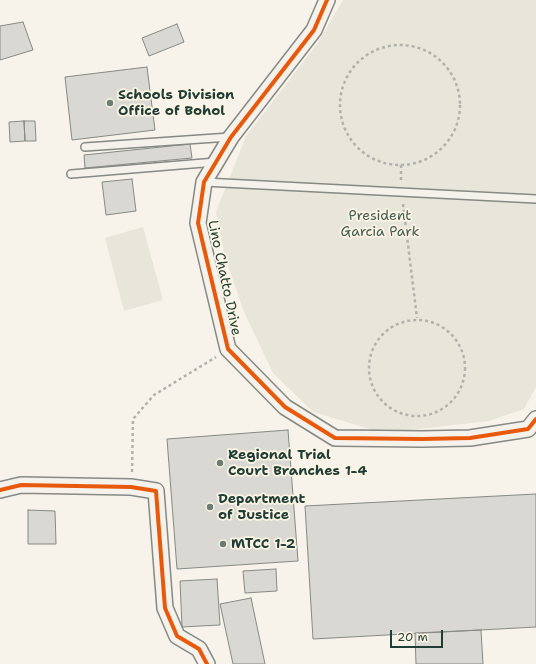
<!DOCTYPE html>
<style>
body{margin:0}
#map{position:relative;width:536px;height:664px;overflow:hidden;background:#f7f3ea;font-family:"Shantell Sans",sans-serif}
canvas{display:block}
.scale{position:absolute;left:390px;top:630px;width:53px;height:18px;box-sizing:border-box;border:2px solid #1f3d34;border-top:0;padding-left:5px;font-size:12px;line-height:14px;white-space:nowrap;color:#1f3d34;-webkit-text-stroke:3px #fcf5e5;paint-order:stroke}
</style>
<div id="map">
<canvas width="536" height="664"></canvas>
<div class="scale">20 m</div>
</div>
<script>
const ctx = document.querySelector('canvas').getContext('2d');
ctx.lineJoin = 'round';
function paint(path, color) {
  ctx.fillStyle = color;
  ctx.fill(path, 'evenodd');
}
function poly(rows) {
  const path = new Path2D();
  for (const r of rows) {
    if (r.length === 3) {
      path.moveTo(r[0] + r[2], r[1]);
      path.arc(r[0], r[1], r[2], 0, 2 * Math.PI);
      continue;
    }
    path.moveTo(r[0], r[1]);
    for (let i = 2; i < r.length; i += 2) path.lineTo(r[i], r[i + 1]);
  }
  return path;
}
function strokePath(path, color, width, dash) {
  ctx.strokeStyle = color;
  ctx.lineWidth = width;
  ctx.lineCap = dash ? 'butt' : 'round';
  ctx.setLineDash(dash || []);
  ctx.stroke(path);
}
function write(font, color, halo, rows, align = 'center') {
  ctx.font = font + ' "Shantell Sans",sans-serif';
  ctx.lineWidth = 3.5;
  ctx.setLineDash([]);
  ctx.textBaseline = 'middle';
  ctx.strokeStyle = halo;
  ctx.fillStyle = color;
  for (const [text, x, y, turn = 0] of rows) {
    ctx.save();
    ctx.translate(x, y);
    ctx.rotate((+turn || 0) * Math.PI / 180);
    ctx.textAlign = isNaN(turn) ? turn : align;
    if (halo) ctx.strokeText(text, 0, 0);
    ctx.fillText(text, 0, 0);
    ctx.restore();
  }
}
paint(poly([
 [343,0,536,0,536,387,524,409,489,421,383,433,313,412,273,373,244,312,225,257,216,212,246,136,317,44],
 [143,227,163,300,124,311,105,238]
]), '#e8e5da');
const building = poly([
 [23,22,33,50,0,60,0,26,23,22],
 [177,24,184,42,149,56,142,38,177,24],
 [147,67,155,130,72,140,65,77,147,67],
 [24,121,35,121,36,141,25,141,24,121],
 [24,121,25,141,10,142,9,122,24,121],
 [190,144,192,158,85,168,84,155,190,144],
 [132,179,136,211,106,215,102,182,132,179],
 [288,430,298,561,177,569,167,439,288,430],
 [536,494,536,627,313,639,305,506,536,494],
 [28,510,55,511,56,544,28,544,28,510],
 [276,569,277,591,245,593,243,571,276,569],
 [217,579,220,625,182,627,180,581,217,579],
 [251,598,265,664,233,664,220,604,251,598],
 [481,630,483,664,416,664,415,633,481,630]
]);
paint(building, '#dad8d2');
strokePath(building, '#868984', 1);
const service = poly([
 [85,147,230,137],
 [71,174,216,162],
 [204,182,536,199]
]);
const minor = poly([
 [327,0,314,30,231,137,204,182,198,223,228,349,285,407,335,438,422,439,470,438,528,429,536,419],
 [0,490,21,485,131,487,156,491,165,608,177,636,199,649,207,664]
]);
strokePath(service, '#868984', 10);
strokePath(minor, '#868984', 18);
strokePath(poly([
 [400,105,60],
 [401,165,401,181],
 [403,204,417,318],
 [417,368,48],
 [132,472,133,419,154,395,216,357]
]), '#b0b2ad', 2.5, [3, 3]);
strokePath(service, '#f5f2ec', 7);
strokePath(minor, '#f5f2ec', 15);
strokePath(poly([
 [327,0,314,30,231,137,204,182,198,223,228,349,285,407,335,438,422,439,470,438,528,429,536,419],
 [0,490,21,485,131,487,156,491,165,608,177,636,199,649,207,664]
]), '#e8590c', 4);
for (const [x, y, r, color] of [
 [110,103,4,"#6b7d74"],
 [220,463,4,"#6b7d74"],
 [210,507,4,"#6b7d74"],
 [223,544,4,"#6b7d74"]
]) {
  const dot = new Path2D();
  dot.arc(x, y, r, 0, 2 * Math.PI);
  ctx.fillStyle = color;
  ctx.fill(dot);
  strokePath(dot, '#fcf5e5', 1.5);
}
write('bold 14px', '#1f3d34', '#fcf5e5', [
 ["Schools Division",118,95],
 ["Office of Bohol",118,111],
 ["Regional Trial",228,455],
 ["Court Branches 1-4",228,471],
 ["Department",218,499],
 ["of Justice",218,515],
 ["MTCC 1-2",231,544]
], 'left');
write('14px', '#455c52', '#fcf5e5', [
 ["President",380,216],
 ["Garcia Park",380,232]
]);
write('14px', '#1f3d34', '#fcf5e5', [
 ["Lino Chatto Drive",224,278,78]
]);
</script>
